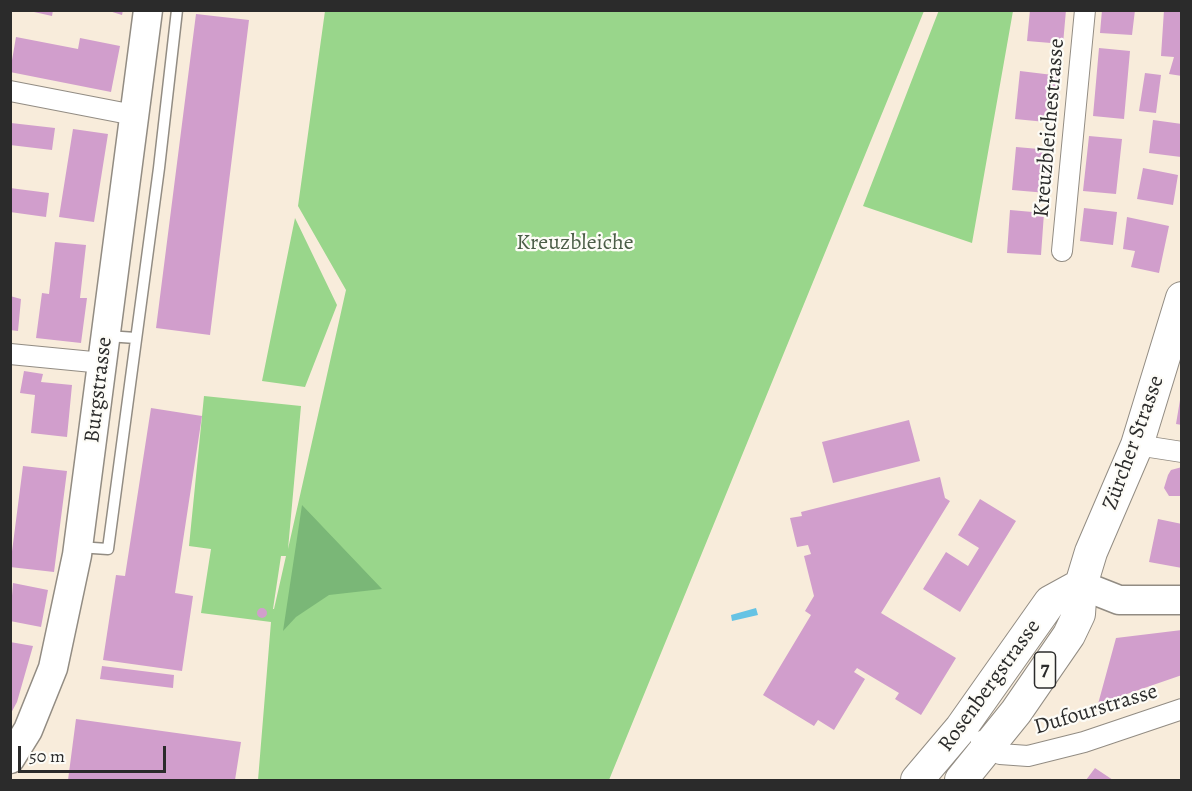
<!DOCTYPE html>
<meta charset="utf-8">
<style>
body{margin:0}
#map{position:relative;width:1192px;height:791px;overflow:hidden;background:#f8ecdb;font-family:Alegreya,serif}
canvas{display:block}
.frame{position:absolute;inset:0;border:12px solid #2b2b2b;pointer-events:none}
.scale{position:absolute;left:18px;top:746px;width:148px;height:27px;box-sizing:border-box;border:3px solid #2b2b2b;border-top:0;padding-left:8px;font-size:18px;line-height:21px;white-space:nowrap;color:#2b2b2b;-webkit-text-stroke:4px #fdfcf7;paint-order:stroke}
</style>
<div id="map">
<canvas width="1192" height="791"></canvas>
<div class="frame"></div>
<div class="scale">50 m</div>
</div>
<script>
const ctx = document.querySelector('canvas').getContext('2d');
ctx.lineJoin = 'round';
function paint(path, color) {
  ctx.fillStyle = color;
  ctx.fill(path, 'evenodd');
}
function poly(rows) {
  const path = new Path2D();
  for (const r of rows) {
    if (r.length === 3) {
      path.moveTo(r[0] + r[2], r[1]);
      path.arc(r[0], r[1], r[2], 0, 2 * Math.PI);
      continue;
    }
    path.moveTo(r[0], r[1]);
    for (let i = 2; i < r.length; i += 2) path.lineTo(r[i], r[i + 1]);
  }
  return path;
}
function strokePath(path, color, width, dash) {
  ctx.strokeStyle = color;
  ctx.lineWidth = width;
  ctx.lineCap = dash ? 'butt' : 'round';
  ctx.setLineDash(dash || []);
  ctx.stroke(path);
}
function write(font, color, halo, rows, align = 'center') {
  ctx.font = font + ' Alegreya,serif';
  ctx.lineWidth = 4.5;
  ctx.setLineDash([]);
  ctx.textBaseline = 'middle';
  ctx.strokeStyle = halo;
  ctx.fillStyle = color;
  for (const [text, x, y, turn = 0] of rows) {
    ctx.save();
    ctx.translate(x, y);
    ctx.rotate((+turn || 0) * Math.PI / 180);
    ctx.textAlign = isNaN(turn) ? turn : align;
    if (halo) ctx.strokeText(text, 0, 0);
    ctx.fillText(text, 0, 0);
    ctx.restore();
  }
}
paint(poly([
 [939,10,1013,11,972,243,863,206],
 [325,11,924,11,609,780,258,780,271,622,201,613,211,549,189,546,204,396,301,406,288,549,346,290,298,206],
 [281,556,286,556,274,609,273,609],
 [295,218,337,305,305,387,262,381]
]), '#99d68b');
paint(poly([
 [302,505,382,589,329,595,296,617,283,631]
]), '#7ab777');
paint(poly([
 [756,608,758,615,732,621,731,615]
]), '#66c3e4');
paint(poly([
 [25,10,53,10,52,16],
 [106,10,123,10,122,15],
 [1030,10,1066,10,1063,44,1027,41],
 [1102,10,1135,10,1132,35,1100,33],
 [1164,10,1182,10,1182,76,1169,74,1174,57,1161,56],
 [196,14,249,20,210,335,156,328],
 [16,37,78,49,80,38,120,46,111,92,10,72],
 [1099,48,1130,51,1124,119,1093,116],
 [1020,71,1061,76,1056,123,1015,119],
 [1145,73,1161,75,1156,113,1139,111],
 [1153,120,1182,124,1181,157,1149,153],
 [11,123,55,128,52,150,10,145],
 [73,129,108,134,94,222,59,217],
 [1089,136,1122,139,1116,194,1083,191],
 [1016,147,1051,150,1047,193,1012,190],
 [1143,168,1178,175,1173,205,1137,199],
 [10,188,49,193,46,217,10,212],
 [1084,208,1117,212,1113,245,1080,241],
 [1010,210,1044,213,1041,255,1007,253],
 [1127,217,1169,226,1159,273,1131,267,1135,251,1123,249],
 [55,242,86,245,80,298,87,298,81,343,36,338,42,293,49,294],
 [10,296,21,299,18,331,10,330],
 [24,371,43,374,41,382,72,385,67,437,31,433,35,395,20,393],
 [1180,400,1182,401,1182,425,1176,424],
 [151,408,202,416,175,593,193,596,182,671,103,660,116,575,125,576],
 [909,420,920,461,833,483,822,442],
 [23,466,67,471,54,572,10,567],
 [1182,467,1182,496,1169,496,1164,488,1168,475,1171,470],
 [940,477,945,498,950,501,881,613,956,658,921,715,895,699,899,693,857,668,854,672,865,679,834,730,818,720,814,726,763,695,811,615,805,611,814,596,804,556,811,554,808,545,797,547,790,518,802,516,801,512],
 [980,499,1016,521,960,612,923,589,946,552,968,566,979,548,958,535],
 [1158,519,1182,524,1182,568,1149,562],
 [13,583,48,590,41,627,10,621],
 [262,613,5],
 [1182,630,1182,675,1098,704,1116,638],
 [10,642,33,646,17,702,10,715],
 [102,666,174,675,173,688,100,679],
 [76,719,241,742,235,780,68,780],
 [1095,768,1113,780,1086,780]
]), '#d19ecc');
const lane = poly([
 [107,336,136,338],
 [78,547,108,549,159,168,177,10]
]);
const street = poly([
 [10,91,134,115],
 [1062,251,1085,10],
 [10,354,103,363],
 [1137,445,1182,452],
 [981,741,1000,754,1028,756,1084,742,1182,709]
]);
const secondary = poly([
 [1081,585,1119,600,1182,600],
 [10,759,28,730,53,668,77,555,148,10]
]);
const primary = poly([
 [917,780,961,728,1050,602,1081,585],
 [961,780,1016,712,1069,635,1079,614,1081,585,1091,552,1137,445,1182,298]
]);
strokePath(lane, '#928c83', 13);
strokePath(street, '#928c83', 22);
strokePath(secondary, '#928c83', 31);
strokePath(primary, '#928c83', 34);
strokePath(lane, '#fff', 10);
strokePath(street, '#fff', 20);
strokePath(secondary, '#fff', 28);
strokePath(primary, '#fff', 32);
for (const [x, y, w] of [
 [1045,670,21]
]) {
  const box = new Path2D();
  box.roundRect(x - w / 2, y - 18, w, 36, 4.5);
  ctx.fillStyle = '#fdfcf7';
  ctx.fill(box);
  strokePath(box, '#2b2b2b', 1.5);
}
write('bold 21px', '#2b2b2b', null, [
 ["7",1045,670]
]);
write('22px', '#2b2b2b', '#fdfcf7', [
 ["Kreuzbleichestrasse",1050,128,-85],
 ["Burgstrasse",99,390,-83],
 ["Zürcher Strasse",1134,443,-70],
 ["Rosenbergstrasse",990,686,-54],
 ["Dufourstrasse",1096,710,-17]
]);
write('22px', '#4c5e48', '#fdfcf7', [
 ["Kreuzbleiche",575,244]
]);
</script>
